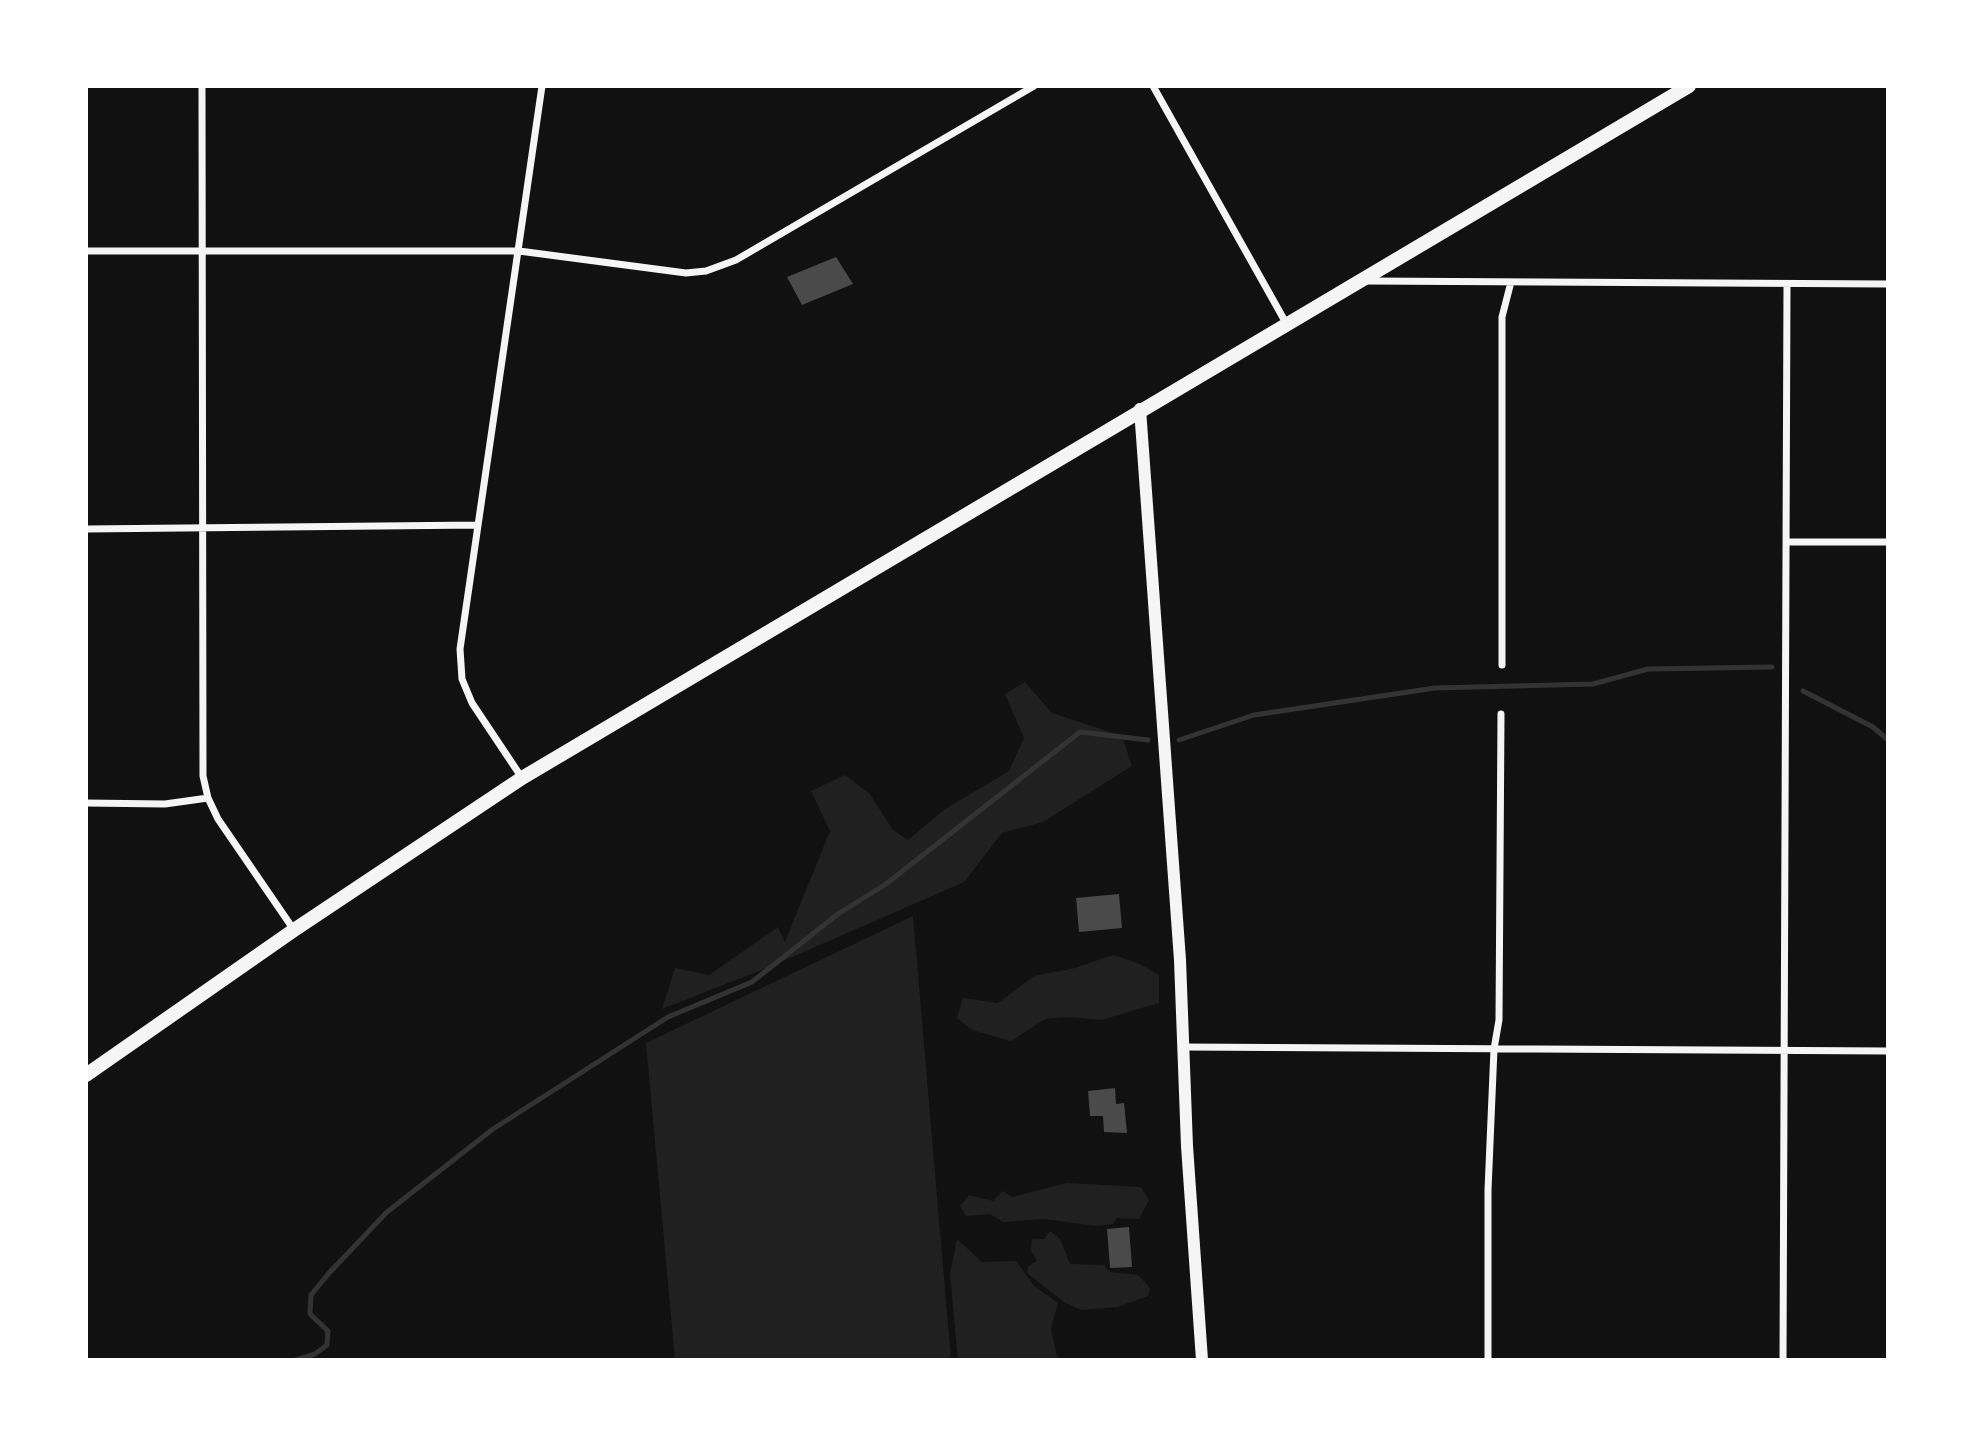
<!DOCTYPE html>
<style>
body{margin:0}
#map{position:relative;width:1974px;height:1446px;overflow:hidden;background:#111;font-family:Helvetica,sans-serif}
canvas{display:block}
.frame{position:absolute;inset:0;border:88px solid #fff;pointer-events:none}
</style>
<div id="map">
<canvas width="1974" height="1446"></canvas>
<div class="frame"></div>
</div>
<script>
const ctx = document.querySelector('canvas').getContext('2d');
ctx.lineJoin = 'round';
function paint(path, color) {
  ctx.fillStyle = color;
  ctx.fill(path, 'evenodd');
}
function poly(rows) {
  const path = new Path2D();
  for (const r of rows) {
    path.moveTo(r[0], r[1]);
    for (let i = 2; i < r.length; i += 2) path.lineTo(r[i], r[i + 1]);
  }
  return path;
}
function strokePath(path, color, width, dash) {
  ctx.strokeStyle = color;
  ctx.lineWidth = width;
  ctx.lineCap = dash ? 'butt' : 'round';
  ctx.setLineDash(dash || []);
  ctx.stroke(path);
}
paint(poly([
 [1025,682,1052,713,1122,736,1132,766,1043,822,1002,833,964,882,774,965,662,1009,675,968,709,975,778,927,785,942,830,831,811,791,845,775,869,793,893,830,908,840,945,809,1009,771,1024,738,1005,694],
 [913,916,951,1360,675,1360,646,1043],
 [1113,955,1138,963,1159,975,1159,1003,1101,1020,1067,1017,1045,1019,1011,1041,972,1030,957,1018,963,998,998,1003,1034,976,1075,968],
 [1067,1183,1141,1187,1149,1200,1139,1219,1117,1218,1113,1224,1096,1226,1044,1219,1003,1222,990,1214,966,1216,960,1206,969,1195,993,1201,1003,1191,1012,1197],
 [1050,1231,1060,1239,1070,1264,1104,1265,1110,1272,1138,1275,1150,1288,1148,1296,1117,1307,1081,1310,1064,1302,1027,1273,1028,1266,1037,1261,1031,1250,1032,1239,1044,1239],
 [957,1239,982,1262,1016,1261,1034,1286,1058,1303,1051,1329,1057,1356,1061,1360,958,1360,950,1274]
]), '#202020');
strokePath(poly([
 [1803,691,1873,727,1888,740],
 [1179,740,1254,715,1435,688,1593,684,1648,669,1772,667],
 [296,1360,315,1354,327,1345,328,1331,310,1314,311,1295,330,1272,387,1212,493,1129,668,1017,752,982,838,914,886,884,1080,732,1148,740]
]), '#333', 5);
paint(poly([
 [836,257,853,284,802,305,787,277],
 [1119,894,1122,928,1079,932,1076,898],
 [1115,1088,1116,1104,1124,1103,1127,1133,1104,1132,1103,1116,1090,1116,1088,1091],
 [1129,1227,1132,1267,1110,1268,1107,1229]
]), '#4a4a4a');
strokePath(poly([
 [202,86,203,776,208,798,218,819,294,930],
 [1153,86,1286,323],
 [86,251,519,251,686,273,706,271,736,260,1034,86],
 [1367,281,1888,284],
 [86,529,478,525],
 [1786,542,1888,542],
 [1502,665,1502,317,1511,282],
 [522,778,472,703,462,679,460,649,542,86],
 [86,803,165,804,208,798],
 [1183,1047,1888,1051],
 [1488,1360,1488,1190,1494,1049,1499,1020,1501,714],
 [1783,1360,1787,284]
]), '#f5f5f5', 7);
strokePath(poly([
 [1140,409,1180,960,1187,1146,1202,1360]
]), '#f5f5f5', 12);
strokePath(poly([
 [86,1075,294,930,522,778,1689,86]
]), '#f5f5f5', 14);
</script>
